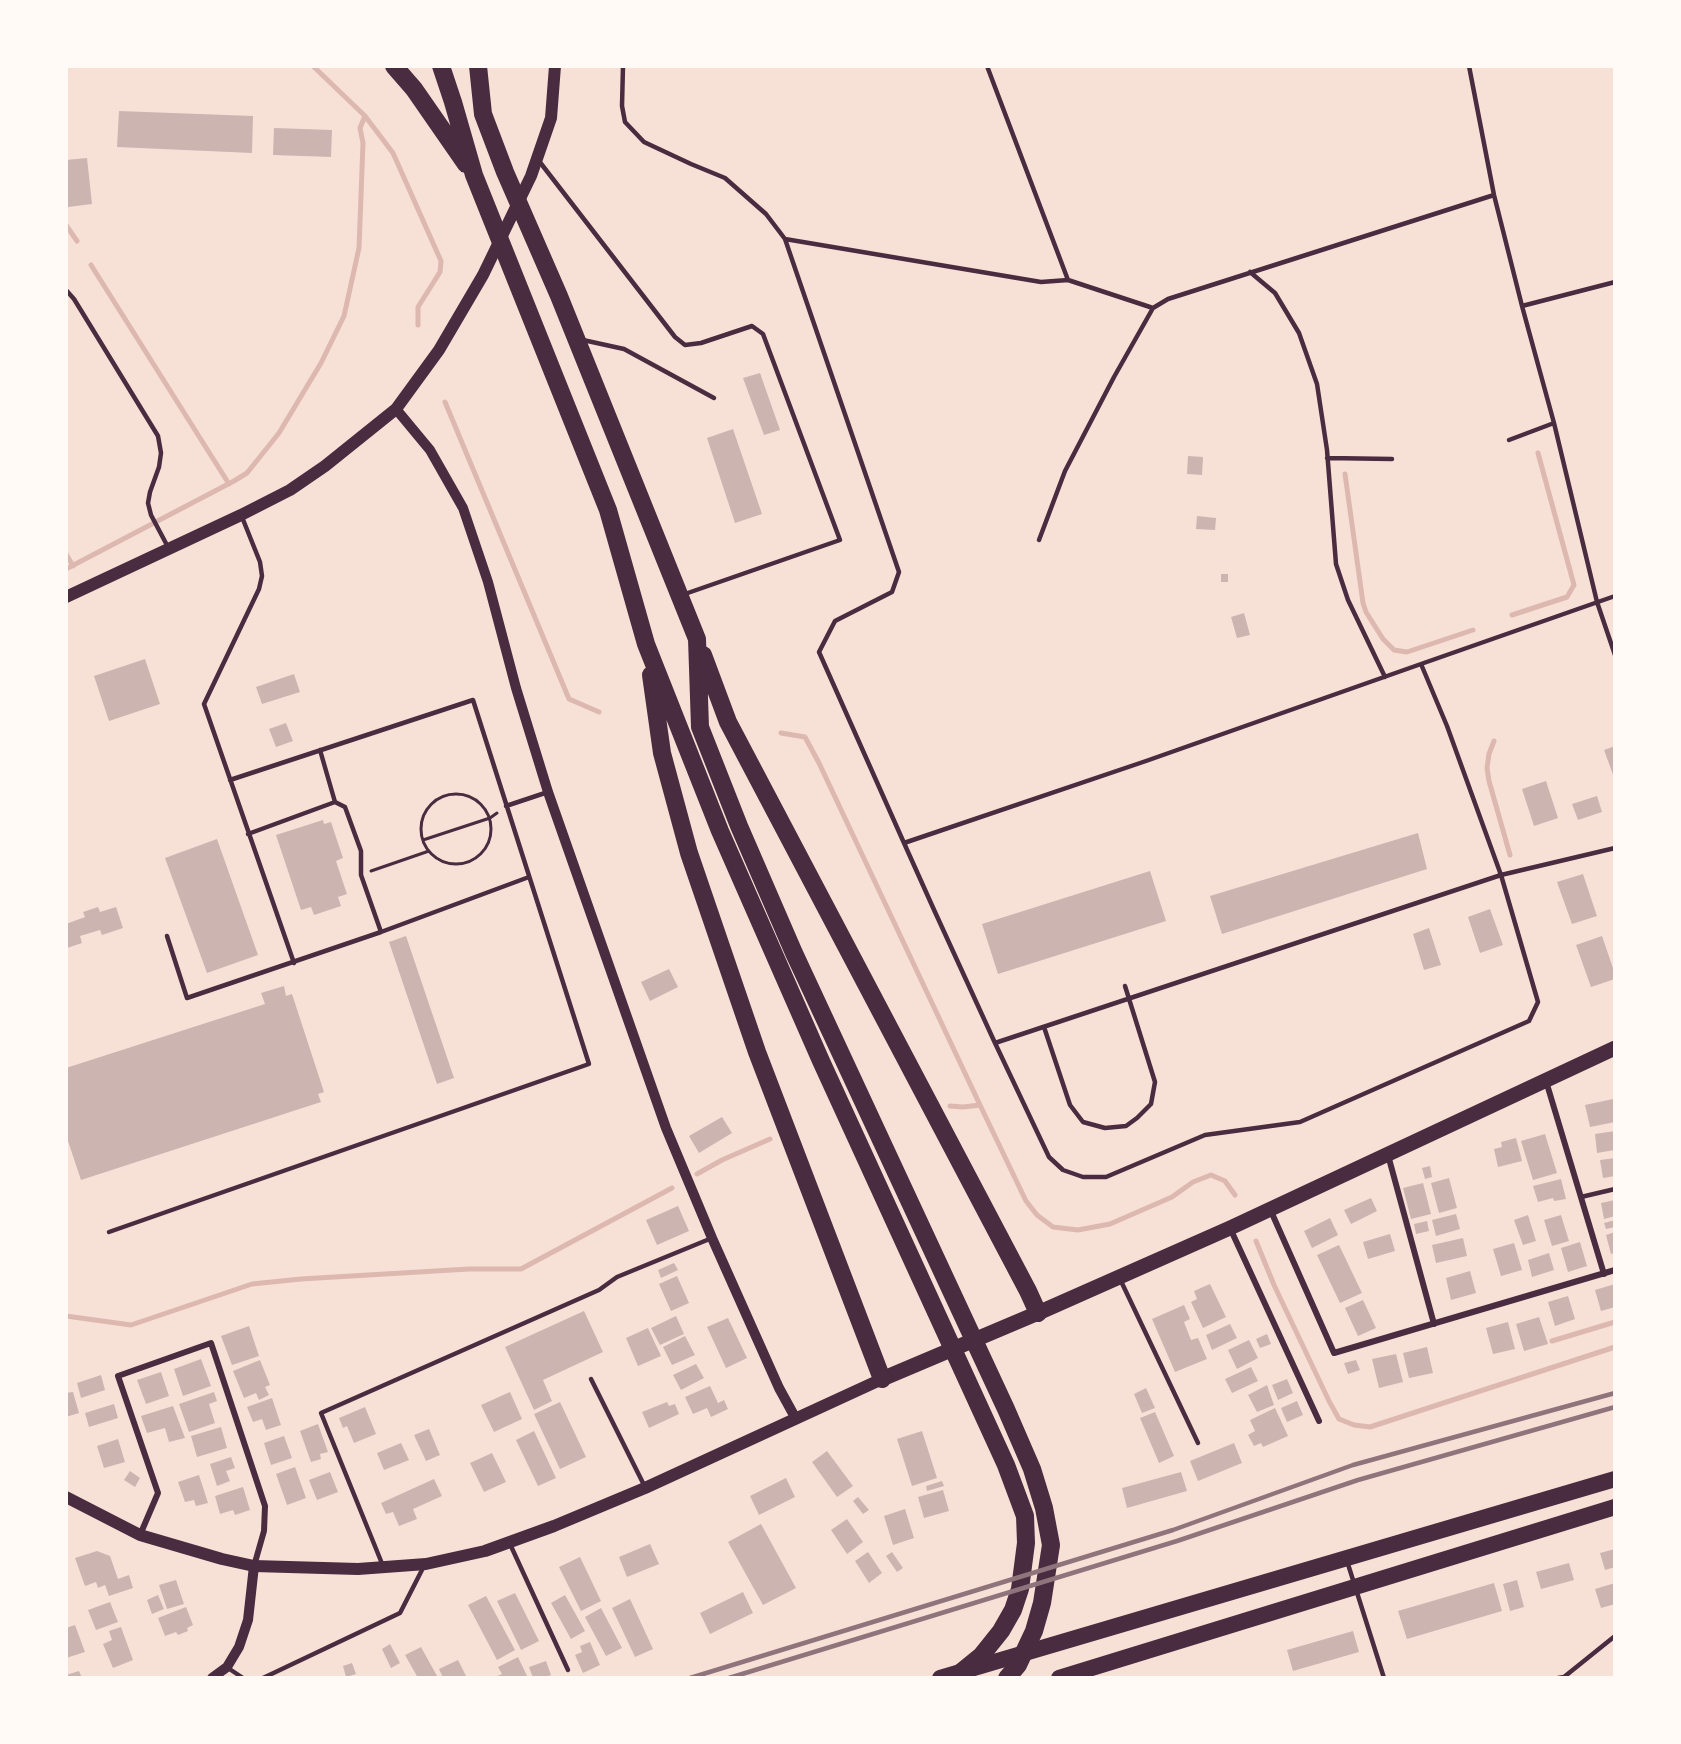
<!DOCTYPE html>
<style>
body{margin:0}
#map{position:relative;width:1681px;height:1744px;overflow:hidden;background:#f7e1d7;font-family:Commissioner,sans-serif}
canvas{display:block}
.frame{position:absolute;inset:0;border:68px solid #fffaf5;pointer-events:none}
</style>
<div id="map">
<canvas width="1681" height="1744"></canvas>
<div class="frame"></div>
</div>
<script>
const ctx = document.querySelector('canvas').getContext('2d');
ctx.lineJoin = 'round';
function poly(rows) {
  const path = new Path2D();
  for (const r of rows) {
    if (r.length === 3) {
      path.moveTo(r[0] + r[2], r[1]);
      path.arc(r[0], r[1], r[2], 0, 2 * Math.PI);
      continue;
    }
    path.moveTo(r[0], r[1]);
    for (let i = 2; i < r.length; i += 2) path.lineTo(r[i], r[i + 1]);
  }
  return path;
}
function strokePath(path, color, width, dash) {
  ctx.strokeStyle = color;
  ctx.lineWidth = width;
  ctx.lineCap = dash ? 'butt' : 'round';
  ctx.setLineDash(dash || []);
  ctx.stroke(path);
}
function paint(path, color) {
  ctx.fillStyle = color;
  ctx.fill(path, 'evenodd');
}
strokePath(poly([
 [313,66,365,116,393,153,441,261,440,272,418,307,418,325],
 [66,225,77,241],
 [91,265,229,484],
 [445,402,569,699,599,712],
 [1345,474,1363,603,1366,612,1383,639,1394,650,1407,652,1473,630],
 [66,554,73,566],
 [66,569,234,481,247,473,279,433,321,363,344,316,359,248,363,143,360,128,365,116],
 [1512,615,1567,597,1574,585,1538,453],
 [781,733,805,737,819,763,980,1105],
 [1494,741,1489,754,1487,768,1489,781,1510,855],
 [950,1106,963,1107,980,1105,1026,1201,1037,1215,1053,1227,1078,1230,1110,1224,1172,1197,1193,1182,1211,1175,1225,1181,1235,1195],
 [697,1174,722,1160,770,1139],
 [1256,1241,1274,1285,1329,1401,1339,1419,1354,1425,1370,1427,1615,1347],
 [66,1316,131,1325,252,1284,301,1279,469,1269,521,1269,672,1188],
 [1552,1341,1615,1322]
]), '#dcb8b0', 5);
paint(poly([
 [119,111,253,116,252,153,117,147],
 [274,128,332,130,331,157,273,155],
 [87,158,92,204,68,207,66,188,66,160],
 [760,373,780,430,764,435,743,378],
 [733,429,762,514,735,523,707,438],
 [1188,456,1203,457,1202,475,1187,474],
 [1197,516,1216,518,1215,530,1196,529],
 [1221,574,1228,574,1228,582,1221,582],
 [1244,613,1250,635,1237,638,1231,617],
 [145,659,160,704,109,721,94,676],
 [294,674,300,692,262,704,256,687],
 [286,723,293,741,276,747,269,729],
 [1615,746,1615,780,1604,750],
 [1546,781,1558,818,1534,826,1522,789],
 [1597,796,1602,812,1578,820,1572,804],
 [323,820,324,824,331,822,343,858,336,861,347,894,338,897,341,906,314,915,311,907,301,910,276,835],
 [1418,833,1427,869,1222,934,1210,896],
 [217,839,258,955,207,973,165,858],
 [1150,871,1166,921,998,974,982,924],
 [1583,874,1597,916,1572,924,1557,882],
 [98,907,100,912,116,907,123,928,102,935,100,930,80,936,82,943,67,948,66,924,85,917,83,912],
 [1490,909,1503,945,1480,953,1468,917],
 [1429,928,1441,965,1424,970,1413,934],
 [406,936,454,1078,437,1084,389,942],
 [1602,936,1615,974,1615,979,1591,987,1576,945],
 [669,969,678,987,650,1001,641,982],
 [284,986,286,996,292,994,324,1092,318,1094,321,1102,81,1180,66,1135,66,1068,265,1004,261,993],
 [1613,1099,1615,1122,1590,1127,1585,1105],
 [722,1117,732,1133,699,1153,689,1136],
 [1615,1131,1615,1150,1597,1153,1595,1134],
 [1545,1134,1557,1173,1533,1180,1521,1141],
 [1516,1138,1522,1161,1498,1167,1494,1149,1502,1147,1501,1142],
 [1615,1158,1615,1176,1603,1178,1600,1160],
 [1430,1166,1432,1177,1425,1179,1422,1168],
 [1449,1178,1457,1208,1439,1213,1431,1183],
 [1561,1179,1566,1199,1554,1201,1553,1198,1538,1202,1533,1186],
 [1423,1183,1431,1214,1411,1219,1403,1188],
 [1371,1198,1377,1211,1351,1224,1344,1210],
 [1615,1200,1615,1216,1604,1219,1601,1203],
 [678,1206,689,1231,657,1245,646,1220],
 [1456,1214,1460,1229,1436,1236,1432,1220],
 [1528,1215,1536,1241,1523,1245,1514,1220],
 [1561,1215,1569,1241,1552,1246,1544,1220],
 [1330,1218,1338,1235,1312,1248,1304,1231],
 [1615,1220,1615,1227,1606,1229,1604,1223],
 [1427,1221,1429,1231,1416,1234,1414,1224],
 [1615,1232,1615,1253,1611,1254,1606,1235],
 [1390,1234,1395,1251,1368,1259,1363,1242],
 [1463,1238,1467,1256,1436,1263,1432,1245],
 [1580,1242,1587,1266,1568,1272,1561,1248],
 [1514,1243,1522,1270,1501,1276,1493,1249],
 [1339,1245,1362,1293,1340,1303,1317,1255],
 [1549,1253,1554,1270,1532,1277,1528,1260],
 [674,1263,678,1270,661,1278,658,1270],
 [1470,1271,1476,1293,1451,1300,1446,1278],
 [677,1276,689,1303,671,1311,659,1284],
 [1210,1284,1226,1317,1203,1328,1191,1302,1197,1299,1194,1291],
 [1615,1284,1615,1307,1601,1311,1595,1290],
 [1568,1296,1575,1319,1555,1326,1548,1302],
 [1363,1300,1376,1328,1358,1336,1345,1308],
 [1184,1305,1190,1319,1184,1322,1191,1340,1198,1338,1207,1359,1175,1372,1152,1319],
 [584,1311,603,1352,543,1380,552,1401,534,1410,505,1347],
 [676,1316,684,1334,660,1345,651,1328],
 [1539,1317,1548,1344,1524,1351,1516,1324],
 [728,1318,747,1358,726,1368,707,1327],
 [1508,1322,1515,1349,1493,1354,1486,1328],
 [1230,1324,1237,1338,1212,1350,1206,1335],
 [249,1326,259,1356,232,1365,221,1336],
 [648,1328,661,1356,638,1366,626,1338],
 [1267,1334,1271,1344,1260,1348,1256,1339],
 [685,1336,695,1355,672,1365,663,1347],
 [1249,1340,1258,1358,1237,1369,1228,1350],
 [1427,1347,1433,1373,1409,1378,1403,1353],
 [1396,1354,1403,1382,1379,1388,1372,1359],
 [201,1359,211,1386,183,1396,174,1369],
 [260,1360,270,1385,265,1387,269,1395,259,1400,256,1393,244,1398,233,1371],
 [1356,1360,1360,1370,1348,1374,1344,1363],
 [696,1364,704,1378,681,1390,673,1375],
 [1251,1367,1258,1381,1232,1393,1225,1379],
 [161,1372,169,1396,146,1404,137,1380],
 [101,1375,105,1390,81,1398,77,1383],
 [1287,1379,1293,1393,1278,1400,1272,1385],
 [1267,1385,1274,1405,1257,1412,1248,1395],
 [710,1386,718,1403,724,1400,728,1409,711,1417,707,1408,693,1414,685,1397],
 [1146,1388,1155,1408,1142,1413,1134,1394],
 [73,1392,79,1413,66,1417,66,1393],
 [214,1392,217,1401,209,1404,215,1423,189,1432,179,1404],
 [510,1392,522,1419,494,1432,481,1405],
 [272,1398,281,1425,266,1430,262,1419,253,1422,247,1407],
 [1297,1401,1303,1415,1287,1422,1281,1408],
 [560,1402,586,1457,560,1469,534,1414],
 [667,1402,669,1406,675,1404,679,1414,649,1428,642,1412],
 [114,1404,118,1418,89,1427,85,1413],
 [173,1406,185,1438,169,1442,165,1428,147,1433,141,1416],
 [365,1407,376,1434,354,1443,347,1426,343,1428,339,1418],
 [1275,1408,1288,1436,1263,1447,1261,1443,1254,1446,1248,1435,1255,1431,1250,1420],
 [1155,1412,1174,1456,1159,1463,1140,1418],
 [318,1424,328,1452,320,1454,321,1459,311,1462,300,1431],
 [221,1427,227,1448,197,1457,191,1436],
 [429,1429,440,1455,426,1461,414,1435],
 [534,1431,556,1478,538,1486,516,1440],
 [922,1431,937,1478,912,1486,897,1439],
 [284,1436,292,1458,271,1465,264,1443],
 [118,1439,125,1462,104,1468,97,1446],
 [401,1443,409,1460,384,1470,377,1453],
 [1234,1443,1242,1463,1198,1481,1190,1461],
 [827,1451,853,1486,837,1497,812,1462],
 [492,1453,506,1482,484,1492,470,1463],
 [231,1457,235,1468,226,1471,230,1481,217,1486,210,1464],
 [295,1467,306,1498,287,1505,276,1474],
 [130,1471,140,1478,135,1487,124,1480],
 [330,1472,338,1492,317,1500,309,1480],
 [1181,1472,1187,1491,1127,1508,1122,1488],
 [199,1475,208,1503,196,1506,194,1500,185,1502,178,1482],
 [786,1478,795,1497,759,1515,750,1496],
 [434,1479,442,1496,413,1509,417,1519,399,1526,393,1512,386,1514,381,1503],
 [942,1481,944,1486,927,1491,926,1486],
 [243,1487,250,1510,235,1515,233,1510,220,1514,215,1496],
 [943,1490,949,1511,924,1518,918,1497],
 [858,1497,869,1510,863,1514,853,1501],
 [905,1509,914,1538,893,1545,884,1516],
 [847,1519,863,1542,847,1554,831,1530],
 [761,1524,796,1588,763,1605,728,1542],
 [650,1544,659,1564,627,1577,619,1557],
 [1615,1549,1615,1567,1605,1570,1600,1553],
 [97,1551,110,1556,118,1579,129,1575,133,1588,109,1596,105,1585,98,1588,96,1582,85,1586,75,1558],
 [868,1552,882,1573,869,1583,855,1561],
 [892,1552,903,1568,897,1572,886,1556],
 [580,1557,601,1601,581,1611,559,1567],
 [1569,1563,1574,1580,1541,1589,1536,1572],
 [176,1580,184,1604,167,1609,159,1585],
 [1517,1580,1524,1607,1510,1611,1503,1584],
 [1494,1583,1502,1611,1407,1639,1398,1611],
 [1615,1583,1615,1604,1601,1608,1595,1589],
 [743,1592,753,1613,710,1634,700,1613],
 [515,1593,539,1641,521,1650,497,1601],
 [158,1595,164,1609,152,1614,147,1600],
 [565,1595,585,1631,571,1639,551,1603],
 [486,1596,515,1650,497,1660,468,1605],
 [630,1599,653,1649,635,1657,612,1608],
 [110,1602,118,1622,96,1630,88,1610],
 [186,1607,193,1625,187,1628,188,1631,178,1635,176,1632,165,1636,158,1618],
 [601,1608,622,1648,606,1656,585,1617],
 [75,1625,85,1652,66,1658,66,1628],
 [121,1627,133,1660,113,1668,103,1644,112,1640,109,1631],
 [1353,1631,1359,1652,1293,1671,1287,1650],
 [590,1642,600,1665,583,1673,575,1655,582,1652,580,1646],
 [390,1644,400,1663,391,1668,382,1649],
 [421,1647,437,1676,432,1678,426,1678,425,1676,418,1678,405,1655],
 [518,1657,528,1678,493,1678,502,1674,498,1667],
 [458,1660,467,1678,443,1678,439,1669],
 [546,1661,551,1675,543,1678,533,1678,529,1667],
 [352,1663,356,1674,346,1677,343,1666],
 [79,1671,82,1678,66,1678,66,1675]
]), '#ccb4b1');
strokePath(poly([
 [456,829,35],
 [423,840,490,818,497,813],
 [371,871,429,851]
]), '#4a2c40', 3);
strokePath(poly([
 [623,66,622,106,625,122,644,142,691,164,725,178,766,214,785,239,1041,282,1068,280,1153,308],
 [987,66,1068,280],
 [1469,66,1494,195,1522,306,1554,423,1597,602,1615,655],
 [539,161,675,337,685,345,701,343,752,326,763,334,840,540,682,595],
 [785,239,899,572,892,592,835,621,819,652,904,843,935,912,995,1043,1049,1157,1063,1170,1083,1177,1106,1177,1205,1135,1300,1122,1529,1021,1538,1002,1501,875,1447,726,1421,664,1146,761,904,843],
 [1250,272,1275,293,1299,333,1317,384,1327,450,1336,564,1348,600,1385,677],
 [66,290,74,299,158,436,161,453,159,467,150,492,148,503,151,515,169,549],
 [1522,306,1615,282],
 [583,340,624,349,714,398],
 [1509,440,1554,423],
 [1327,458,1392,459],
 [242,517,260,562,262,576,259,589,204,704,294,963],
 [1039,540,1065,471,1114,377,1153,308,1168,299,1494,195],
 [1421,664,1615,596],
 [320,750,335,802,345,807,361,851,361,875,381,932],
 [506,806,548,792],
 [248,834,335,802],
 [167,936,187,998,381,932,529,877],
 [1044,1027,1070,1105,1083,1122,1105,1128,1126,1126,1137,1118,1151,1104,1155,1082,1125,986],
 [995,1043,1501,875,1615,848],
 [1581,1197,1615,1189],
 [109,1232,589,1064,473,700,230,780],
 [1120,1279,1198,1443],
 [591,1379,645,1487],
 [510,1544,568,1670],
 [1347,1561,1384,1678],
 [383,1566,321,1413,599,1290,617,1277,712,1238],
 [228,1668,243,1678],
 [263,1678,400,1613,424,1566],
 [1558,1678,1564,1677,1615,1636]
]), '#4a2c40', 4.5);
strokePath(poly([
 [1546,1081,1604,1274],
 [1388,1155,1434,1324],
 [1270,1209,1334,1353,1615,1270],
 [1230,1228,1319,1421],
 [140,1535,158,1493,118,1376,211,1343,265,1506,264,1531,254,1566]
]), '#4a2c40', 6);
strokePath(poly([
 [396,409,430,450,463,508,488,582,516,688,548,792,666,1128,712,1238,779,1388,796,1419],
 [212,1678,227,1667,239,1647,248,1620,254,1566]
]), '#4a2c40', 10);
strokePath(poly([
 [66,597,241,515,290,490,325,466,396,409,439,350,483,275,531,176,551,118,555,66],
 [66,1497,140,1535,222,1559,254,1566,358,1569,426,1564,485,1551,554,1526,645,1488,882,1379]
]), '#4a2c40', 12);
strokePath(poly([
 [882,1379,1038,1313,1230,1228,1615,1048]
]), '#4a2c40', 15);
strokePath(poly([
 [940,1678,1615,1479],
 [1059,1678,1615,1507]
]), '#4a2c40', 16);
strokePath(poly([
 [394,66,414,89,466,164],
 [441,66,453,102,474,175,608,510,646,644,720,831,821,1061,1006,1465,1025,1516,1026,1543,1020,1589,1013,1610,1001,1631,981,1656,954,1678],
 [478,66,483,114,505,172,559,296,697,639,700,727,739,826,794,953,1006,1409,1032,1469,1044,1508,1051,1545,1042,1603,1034,1631,1018,1665,1007,1678],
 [703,655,728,722,1028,1291,1038,1313],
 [651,675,662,753,689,853,757,1052,882,1379]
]), '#4a2c40', 18);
strokePath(poly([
 [690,1678,1173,1530,1353,1465,1615,1393],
 [729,1678,1177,1541,1358,1480,1615,1407]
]), '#8f747c', 4.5);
</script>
